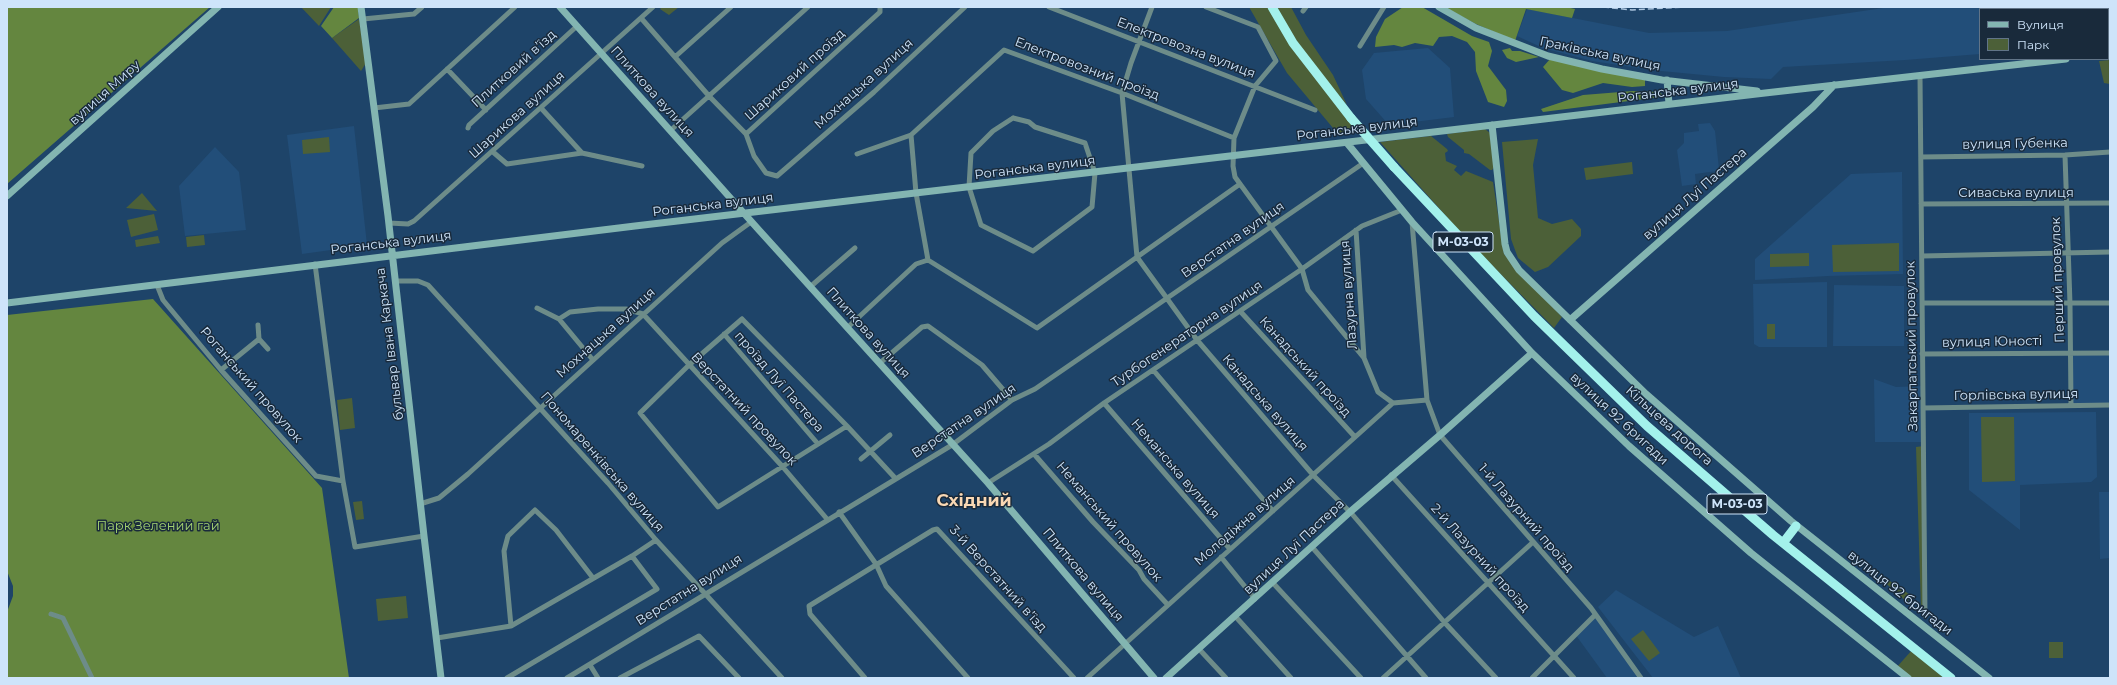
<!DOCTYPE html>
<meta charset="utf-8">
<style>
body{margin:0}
#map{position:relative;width:2117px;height:685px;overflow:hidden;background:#1e4469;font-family:Montserrat,sans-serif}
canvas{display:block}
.frame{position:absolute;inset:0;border:8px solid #cee4fa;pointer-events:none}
.legend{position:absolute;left:1979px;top:8px;width:130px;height:52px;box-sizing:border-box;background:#192a3b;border:1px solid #617487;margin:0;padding:5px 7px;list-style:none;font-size:12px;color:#cee4fa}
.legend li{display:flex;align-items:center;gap:8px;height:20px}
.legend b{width:20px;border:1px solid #617487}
</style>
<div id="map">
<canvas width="2117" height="685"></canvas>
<div class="frame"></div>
<ul class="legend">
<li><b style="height:5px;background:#83b5b1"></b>Вулиця</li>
<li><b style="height:11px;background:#4c6038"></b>Парк</li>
</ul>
</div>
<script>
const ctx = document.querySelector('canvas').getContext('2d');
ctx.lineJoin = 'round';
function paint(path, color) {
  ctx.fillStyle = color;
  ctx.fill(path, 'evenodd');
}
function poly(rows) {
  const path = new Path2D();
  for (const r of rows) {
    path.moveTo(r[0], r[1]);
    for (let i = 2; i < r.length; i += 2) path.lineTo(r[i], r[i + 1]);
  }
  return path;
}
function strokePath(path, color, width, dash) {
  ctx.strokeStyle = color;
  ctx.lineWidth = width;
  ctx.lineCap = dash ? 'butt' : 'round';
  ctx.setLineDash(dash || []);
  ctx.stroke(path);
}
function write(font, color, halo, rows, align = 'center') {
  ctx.font = font + ' Montserrat,sans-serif';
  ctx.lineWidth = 3;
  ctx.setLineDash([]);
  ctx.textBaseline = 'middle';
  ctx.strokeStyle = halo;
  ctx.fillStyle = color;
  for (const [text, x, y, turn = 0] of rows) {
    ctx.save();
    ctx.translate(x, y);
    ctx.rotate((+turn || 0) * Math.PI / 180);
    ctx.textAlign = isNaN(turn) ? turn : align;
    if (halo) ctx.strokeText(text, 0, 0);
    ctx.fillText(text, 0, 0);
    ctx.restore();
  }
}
paint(poly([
 [1890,7,2110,7,2110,40,2108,40,2108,9,1980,9,1980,54,1905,60,1783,67,1771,79,1724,77,1651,70,1592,61,1543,48,1517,36,1527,9,1649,33,1727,31],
 [1428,48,1450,68,1454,117,1389,125,1366,99,1362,70,1374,53],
 [1710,123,1715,131,1719,169,1717,171,1695,174,1696,184,1682,186,1677,150,1684,143,1684,133,1699,131,1698,124],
 [354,126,367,245,302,254,287,135],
 [215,147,239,172,246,230,185,236,179,186],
 [1902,172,1903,274,1828,276,1755,280,1755,259,1851,174],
 [1827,282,1827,347,1759,347,1754,344,1753,284],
 [1834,285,1904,286,1904,346,1833,346],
 [2071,353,2110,353,2110,405,2071,405],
 [1874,379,1896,387,1921,386,1922,442,1875,442],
 [2096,412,2097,477,2091,482,2020,485,2020,530,1969,490,1969,413],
 [2099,492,2110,492,2110,558,2100,559],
 [1616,590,1694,637,1718,626,1741,678,1653,678,1598,607],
 [1595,615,1641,678,1607,678,1575,634]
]), '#224e79');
paint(poly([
 [301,7,331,7,319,26],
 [662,7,679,7,669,15,660,9],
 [1249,7,1269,7,1359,132,1338,134,1287,73],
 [1277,7,1291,7,1306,35,1333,75,1347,105,1316,68,1291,33],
 [359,19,366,63,361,71,332,38],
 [2110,60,2110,84,2104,83,2099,61],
 [1485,129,1490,133,1494,167,1492,170,1490,170,1469,154,1464,153,1464,150,1448,137,1447,134],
 [1431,136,1447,149,1448,151,1445,153,1446,161,1457,166,1454,170,1461,176,1466,171,1493,182,1504,254,1562,317,1554,328,1471,244,1380,142],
 [329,137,330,152,303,154,302,140],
 [1538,139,1533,165,1538,218,1552,224,1572,219,1581,229,1581,236,1548,267,1535,272,1518,258,1511,239,1502,142],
 [1632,162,1633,174,1586,180,1584,168],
 [142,193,157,211,126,208],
 [154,214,158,230,131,237,127,220],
 [204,235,205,245,187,247,186,237],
 [158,236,160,243,136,247,135,240],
 [1899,243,1899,271,1833,272,1832,245],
 [1809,253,1809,266,1770,267,1770,254],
 [1767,324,1775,324,1775,339,1767,339],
 [352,398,355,428,340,430,337,400],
 [1981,417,2014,417,2015,481,1982,482],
 [1924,446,1925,613,1921,610,1916,447],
 [362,501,364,519,356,520,353,502],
 [1881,575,1909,594,1908,603,1881,579],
 [406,596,408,618,378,621,376,599],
 [1643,630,1660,653,1649,661,1631,639],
 [2049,642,2063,642,2063,658,2049,658],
 [1912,650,1944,678,1908,678,1896,668]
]), '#4c6038');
paint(poly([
 [7,7,210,7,7,184],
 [334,7,358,7,359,18,332,38,321,26],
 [1403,7,1422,7,1472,36,1489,42,1492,51,1488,66,1506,90,1507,101,1504,107,1488,102,1476,71,1475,52,1467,42,1452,36,1439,37,1433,46,1415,43,1402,47,1394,45,1375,47,1376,37,1385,19],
 [1444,7,1566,7,1575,9,1572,18,1526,9,1515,41,1476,24],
 [1510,48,1512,51,1520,51,1539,57,1516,62,1507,58,1502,50],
 [1550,59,1645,80,1645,86,1632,87,1603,83,1573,93,1562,90,1543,67],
 [1633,91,1659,92,1662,94,1660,97,1543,112,1541,109,1583,95],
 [153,299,322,488,349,678,7,678,7,612,13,596,13,586,7,571,7,315]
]), '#64863f');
strokePath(poly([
 [1049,7,1315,110],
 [1152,7,1131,63,1122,93,1137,257,1197,340,1314,476,1352,514,1445,623,1496,678],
 [1206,7,1258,27,1276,61,1255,86,1234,138,1233,166,1235,177,1302,269,1308,290,1364,358,1378,392,1393,403],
 [1303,11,1306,7],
 [641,18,709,96,746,134,880,12,880,7],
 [363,19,414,14,422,7],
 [1360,46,1384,7],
 [676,56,731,7],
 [447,69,486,110],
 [1920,76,1925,616],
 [374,108,409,104,515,7],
 [541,108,582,153],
 [1013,118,1029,122,1035,127,1085,143,1095,173,1092,207,1033,251,981,225,969,187,971,153,993,131,1013,118],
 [468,128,469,125,577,26],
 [671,130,808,7],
 [746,134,754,156,766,173,777,176,874,92,965,7],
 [1234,138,1122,93,1004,50,911,135,916,193,928,260,1037,328,1240,184],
 [493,152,507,164,582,153,642,166],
 [857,154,911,135],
 [2065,155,2070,304,2071,405],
 [1921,157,2065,155,2110,152],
 [1921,204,2110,203],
 [1412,222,1427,400,1440,435,1591,608,1641,678],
 [389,223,408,224,414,221,653,7],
 [1356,230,1364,358],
 [1922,256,2110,252],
 [315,264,343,481,355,547,424,536],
 [395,281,418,281,428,285,608,483,656,540,782,678],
 [157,285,163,300,221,370,316,476,343,481],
 [810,287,855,248],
 [1922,303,2110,303],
 [537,308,559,319,570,312,598,309,626,309,643,314,782,466,827,519],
 [1240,311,1355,437],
 [559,319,593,360],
 [742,319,847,426,718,507,640,413,689,365,742,319],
 [258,325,259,339,268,349],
 [847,328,916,264,928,260],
 [724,334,818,444],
 [1922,354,2110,353],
 [880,363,922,327,928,326,982,365,1012,400],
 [221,370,259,339],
 [1154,371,1273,511],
 [1104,403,1230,549],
 [1923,408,2110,405],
 [847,426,896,479],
 [1034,454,1093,522,1139,570,1144,579,1168,605],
 [861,459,890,435],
 [1391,475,1574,678],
 [988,483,1049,444,1104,403,1302,269,1362,226,1402,210],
 [420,504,439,498,468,474,722,243,751,222],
 [839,512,876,564,886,586,968,678],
 [1312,547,1426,678],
 [1221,557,1255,599],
 [1273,583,1361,678],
 [51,614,63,618,92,678],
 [1235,616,1291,678],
 [511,626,504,551,508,536,535,510,556,530,593,578],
 [437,638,511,626,632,556,656,540],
 [1199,649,1226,678],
 [590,665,598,678],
 [507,678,657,589,632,556],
 [567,678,952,445,1012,400,1035,389,1362,164],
 [620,678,699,636,739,678],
 [865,678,810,614,809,606,933,530,937,529,1074,678],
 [1087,678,1393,403,1427,400],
 [1383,678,1532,543],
 [1532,678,1595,615]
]), '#6d8c89', 5);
strokePath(poly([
 [361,7,388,216,424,536,441,678],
 [560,7,758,229,988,483,1154,678],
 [1439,7,1476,28,1548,56,1602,69,1662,80,1757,91],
 [2108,54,2110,53],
 [1667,80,1669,104],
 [1492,125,1505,244,1507,252,1519,270,1646,394,1791,521,1989,678],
 [1347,143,1412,222,1532,353,1629,446,1751,553,1908,678],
 [7,196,218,7],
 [7,303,635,226,1765,93,2066,59],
 [1570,320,1813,107,1834,85],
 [1166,678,1350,512,1440,435,1532,353]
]), '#83b5b1', 7);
strokePath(poly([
 [1272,7,1293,43,1351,118],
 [1394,167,1534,316,1647,426,1773,535,1951,678],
 [1783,543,1796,526]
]), '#a3f1eb', 9);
strokePath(poly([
 [1603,7,1632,10,1683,7]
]), '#adc6df', 1.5, [6, 3]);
strokePath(poly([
 [1351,118,1394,167]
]), '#a3f1eb', 9);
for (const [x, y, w] of [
 [1463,242,60],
 [1737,504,60]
]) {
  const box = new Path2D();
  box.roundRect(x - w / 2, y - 10, w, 20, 3);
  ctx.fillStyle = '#192a3b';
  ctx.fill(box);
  strokePath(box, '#cee4fa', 1);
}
write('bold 12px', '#cee4fa', null, [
 ["М-03-03",1463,242],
 ["М-03-03",1737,504]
]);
write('13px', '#cee4fa', '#192a3b', [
 ["Електровозна вулиця",1186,48,21],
 ["Граківська вулиця",1600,54,12],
 ["Плитковий в’їзд",514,69,-42],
 ["Електровозний проїзд",1087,69,21],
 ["Шариковий проїзд",795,75,-42],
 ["Мохнацька вулиця",864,84,-42],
 ["Роганська вулиця",1678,91,-7],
 ["Плиткова вулиця",652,92,48],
 ["вулиця Миру",105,93,-42],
 ["Шарикова вулиця",517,115,-42],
 ["Роганська вулиця",1357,129,-7],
 ["вулиця Губенка",2015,144,-1],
 ["Роганська вулиця",1035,168,-7],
 ["Сиваська вулиця",2016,193],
 ["вулиця Луї Пастера",1695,194,-41],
 ["Роганська вулиця",713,205,-7],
 ["Верстатна вулиця",1233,240,-35],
 ["Роганська вулиця",391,243,-7],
 ["Перший провулок",2058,280,-92],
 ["Лазурна вулиця",1349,295,-94],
 ["Мохнацька вулиця",606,333,-42],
 ["Плиткова вулиця",868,333,48],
 ["Турбогенераторна вулиця",1187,334,-34],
 ["вулиця Юності",1992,342,-1],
 ["бульвар Івана Каркача",390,344,-97],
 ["Закарпатський провулок",1912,346,-91],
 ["Канадський проїзд",1305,367,48],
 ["проїзд Луї Пастера",779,382,49],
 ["Роганський провулок",251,385,49],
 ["Горлівська вулиця",2016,395,-1],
 ["Канадська вулиця",1265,403,49],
 ["Верстатний провулок",744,409,47],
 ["вулиця 92 бригади",1619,419,43],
 ["Верстатна вулиця",964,421,-34],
 ["Кільцева дорога",1669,426,42],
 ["Пономаренківська вулиця",602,462,49],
 ["Неманська вулиця",1175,469,49],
 ["1-й Лазурний проїзд",1526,518,49],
 ["Молодіжна вулиця",1245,521,-41],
 ["Неманський провулок",1109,522,49],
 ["вулиця Луї Пастера",1294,547,-43],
 ["2-й Лазурний проїзд",1480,558,48],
 ["Плиткова вулиця",1083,575,50],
 ["3-й Верстатний в’їзд",998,579,48],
 ["Верстатна вулиця",689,590,-32],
 ["вулиця 92 бригади",1900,593,38]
]);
write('13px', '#a3d271', '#192a3b', [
 ["Парк Зелений гай",158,526]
]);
write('bold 17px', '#f9d8b4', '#192a3b', [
 ["Східний",974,501]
]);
</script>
